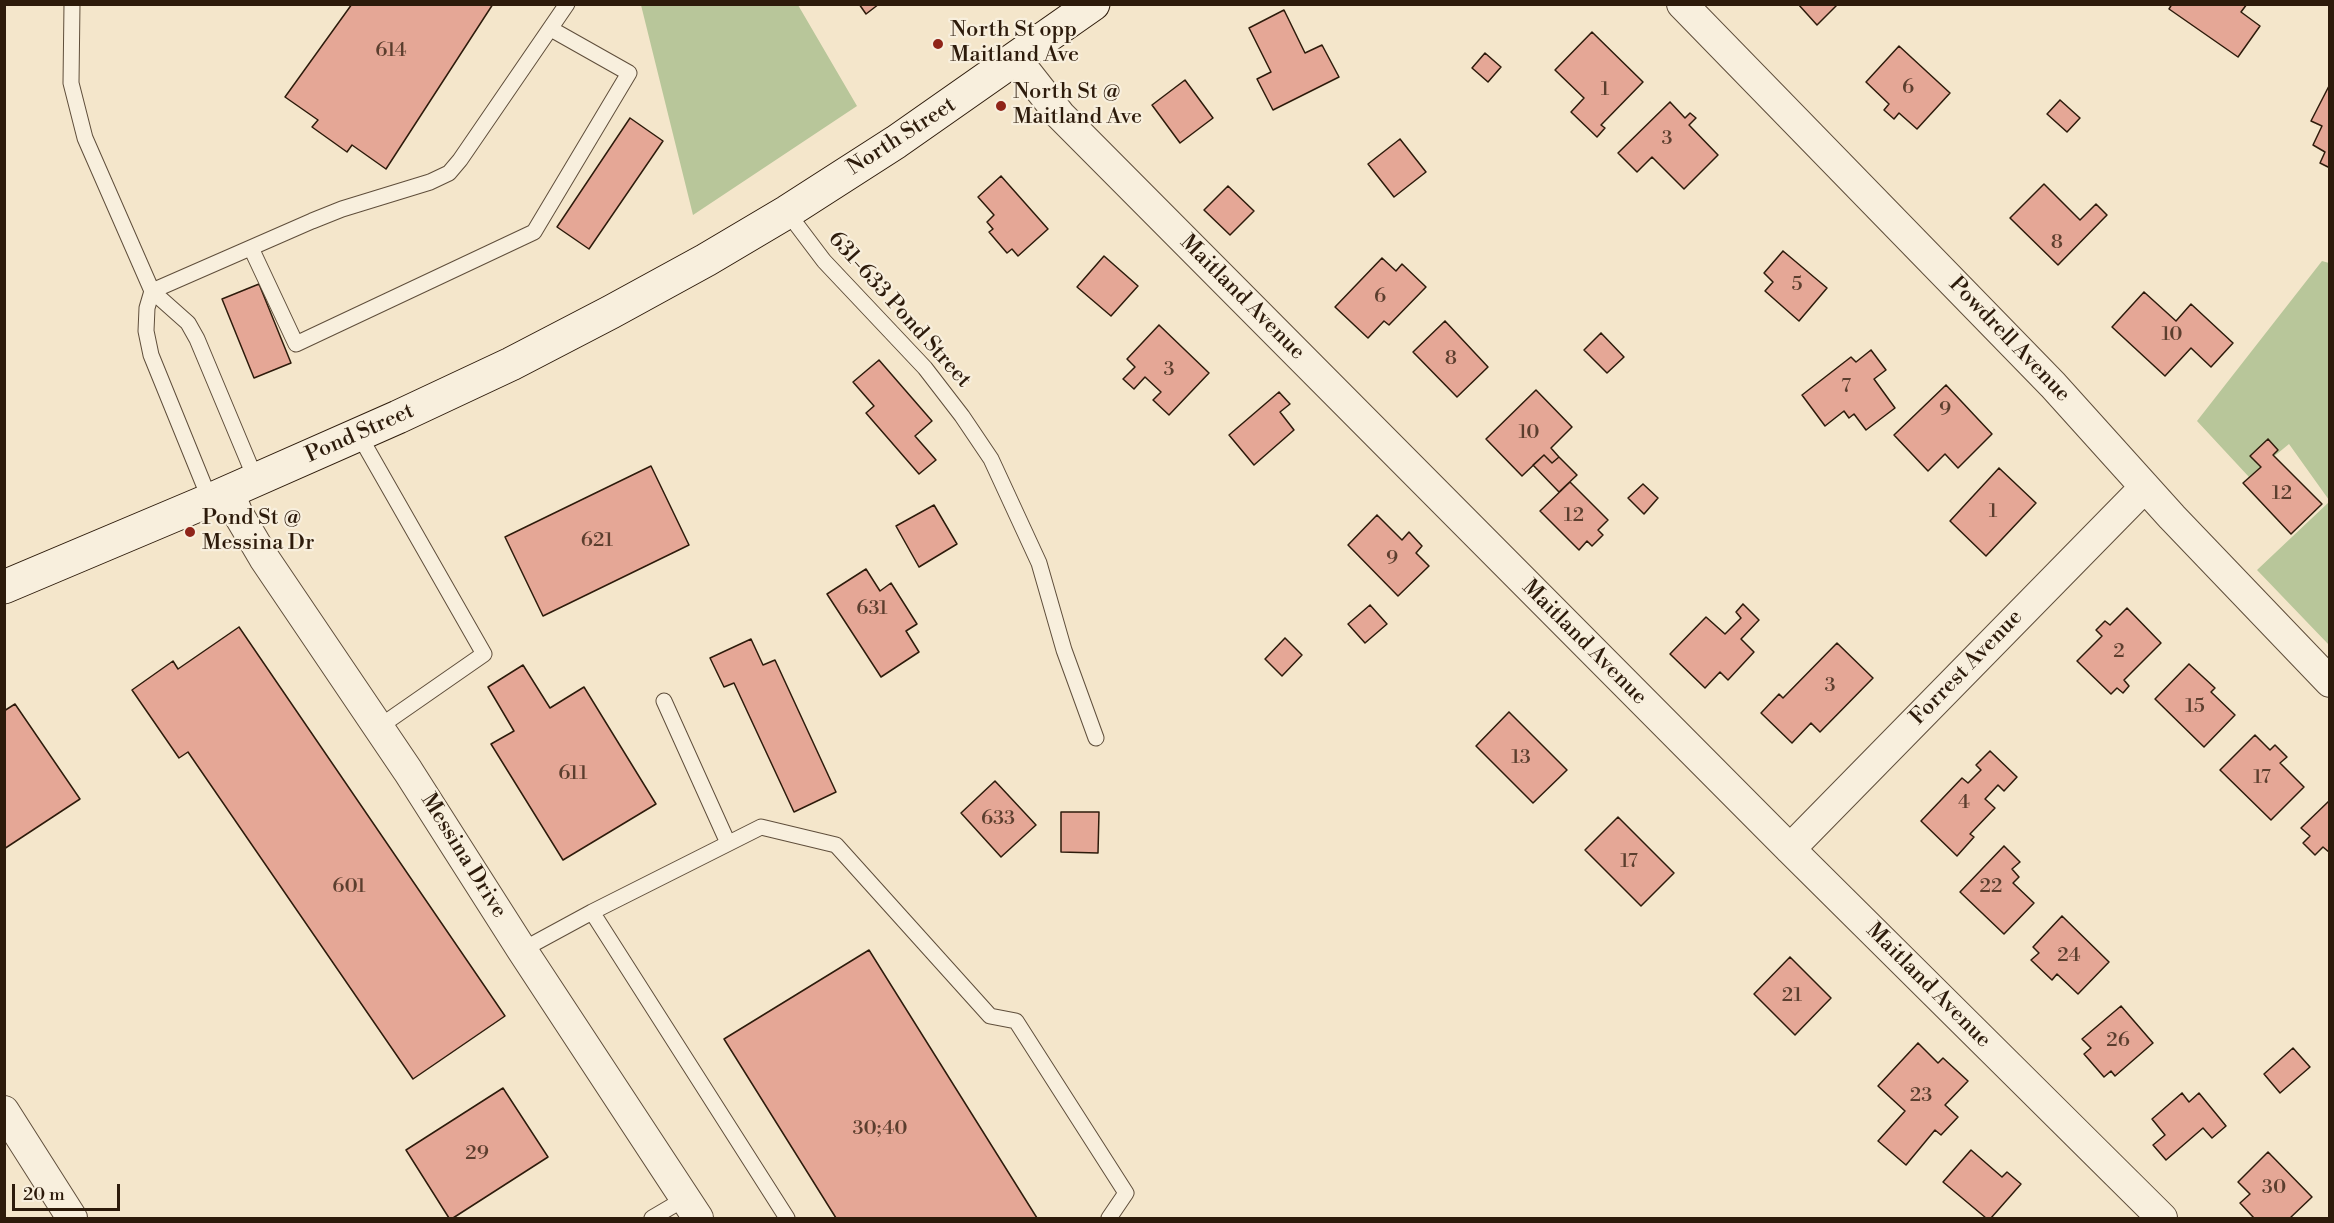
<!DOCTYPE html>
<style>
body{margin:0}
#map{position:relative;width:2334px;height:1223px;overflow:hidden;background:#f4e6cb;font-family:"Libre Bodoni",serif}
canvas{display:block}
.frame{position:absolute;inset:0;border:6px solid #2d1b0b;pointer-events:none}
.scale{position:absolute;left:12px;top:1184px;width:108px;height:27px;box-sizing:border-box;border:3px solid #2d1b0b;border-top:0;padding-left:8px;font-size:18px;line-height:21px;white-space:nowrap;color:#2d1b0b;-webkit-text-stroke:4px #f8efdd;paint-order:stroke}
</style>
<div id="map">
<canvas width="2334" height="1223"></canvas>
<div class="frame"></div>
<div class="scale">20 m</div>
</div>
<script>
const ctx = document.querySelector('canvas').getContext('2d');
ctx.lineJoin = 'round';
function paint(path, color) {
  ctx.fillStyle = color;
  ctx.fill(path, 'evenodd');
}
function poly(rows) {
  const path = new Path2D();
  for (const r of rows) {
    path.moveTo(r[0], r[1]);
    for (let i = 2; i < r.length; i += 2) path.lineTo(r[i], r[i + 1]);
  }
  return path;
}
function strokePath(path, color, width, dash) {
  ctx.strokeStyle = color;
  ctx.lineWidth = width;
  ctx.lineCap = dash ? 'butt' : 'round';
  ctx.setLineDash(dash || []);
  ctx.stroke(path);
}
function write(font, color, halo, rows, align = 'center') {
  ctx.font = font + ' "Libre Bodoni",serif';
  ctx.lineWidth = 4.5;
  ctx.setLineDash([]);
  ctx.textBaseline = 'middle';
  ctx.strokeStyle = halo;
  ctx.fillStyle = color;
  for (const [text, x, y, turn = 0] of rows) {
    ctx.save();
    ctx.translate(x, y);
    ctx.rotate((+turn || 0) * Math.PI / 180);
    ctx.textAlign = isNaN(turn) ? turn : align;
    if (halo) ctx.strokeText(text, 0, 0);
    ctx.fillText(text, 0, 0);
    ctx.restore();
  }
}
paint(poly([
 [641,5,798,5,857,106,693,215],
 [2322,261,2329,263,2329,500,2289,444,2249,477,2197,421],
 [2329,502,2329,645,2257,570]
]), '#b8c69a');
const building = poly([
 [352,4,493,4,386,169,352,145,347,152,312,127,318,120,285,97,352,4],
 [859,4,879,4,866,14,859,4],
 [1798,4,1838,4,1817,25,1798,4],
 [2172,4,2247,4,2241,12,2260,26,2238,57,2169,9,2172,4],
 [1284,10,1305,53,1322,45,1339,77,1273,110,1257,79,1271,72,1249,28,1284,10],
 [1592,32,1643,82,1601,125,1605,128,1597,137,1571,112,1584,98,1555,70,1592,32],
 [1899,46,1950,93,1917,129,1899,113,1894,119,1884,110,1889,104,1866,82,1899,46],
 [1485,53,1501,67,1488,82,1472,68,1485,53],
 [1185,80,1213,118,1180,143,1152,105,1185,80],
 [2330,84,2330,168,2320,163,2325,152,2313,145,2322,126,2311,121,2330,84],
 [2060,100,2080,118,2067,132,2047,114,2060,100],
 [1670,102,1685,118,1690,113,1696,118,1689,125,1718,155,1684,189,1652,157,1637,172,1618,153,1670,102],
 [630,118,663,141,589,249,557,227,630,118],
 [1400,139,1426,172,1394,197,1368,164,1400,139],
 [1001,176,1048,229,1018,256,1012,249,1007,253,989,232,993,229,987,222,994,215,978,197,1001,176],
 [2044,184,2080,220,2096,204,2107,215,2058,265,2010,218,2044,184],
 [1228,186,1254,211,1230,235,1204,210,1228,186],
 [1783,251,1827,288,1799,321,1765,291,1773,282,1764,273,1783,251],
 [1104,256,1138,286,1111,316,1077,287,1104,256],
 [1382,258,1396,271,1402,264,1426,287,1389,325,1384,321,1368,338,1335,307,1382,258],
 [259,284,291,363,254,378,222,299,259,284],
 [2144,292,2176,321,2191,304,2233,343,2211,367,2191,348,2165,376,2112,327,2144,292],
 [1445,321,1488,367,1457,397,1413,352,1445,321],
 [1159,325,1209,373,1169,415,1153,400,1161,392,1145,377,1134,389,1123,379,1135,367,1127,359,1159,325],
 [1601,333,1624,357,1607,373,1584,350,1601,333],
 [1871,350,1886,370,1874,379,1895,408,1866,430,1854,414,1849,418,1844,411,1825,426,1802,395,1851,357,1856,362,1871,350],
 [879,360,932,421,915,436,936,460,919,474,866,413,874,406,853,382,879,360],
 [1946,385,1992,434,1958,468,1945,454,1928,471,1894,435,1946,385],
 [1536,390,1572,427,1551,448,1559,457,1552,463,1544,455,1522,476,1486,439,1536,390],
 [1279,392,1290,404,1280,412,1294,430,1254,465,1229,435,1279,392],
 [2268,439,2278,450,2273,455,2322,504,2291,534,2243,483,2261,467,2250,456,2268,439],
 [1544,455,1552,463,1559,457,1577,475,1559,492,1533,465,1544,455],
 [651,466,689,545,543,616,505,537,651,466],
 [1999,468,2036,503,1986,556,1950,521,1999,468],
 [1570,482,1608,520,1598,530,1603,535,1592,546,1587,541,1579,550,1540,511,1570,482],
 [1643,484,1658,498,1644,514,1628,498,1643,484],
 [934,505,957,544,919,567,896,526,934,505],
 [1377,515,1402,540,1409,532,1422,546,1416,553,1429,566,1398,596,1348,545,1377,515],
 [866,569,880,591,891,583,917,624,906,631,919,652,881,677,827,594,866,569],
 [1743,604,1759,620,1741,639,1754,652,1728,680,1720,672,1705,688,1670,654,1706,617,1725,634,1741,618,1736,612,1743,604],
 [1370,605,1387,624,1365,643,1348,624,1370,605],
 [2127,608,2161,643,2124,680,2129,686,2123,693,2117,688,2111,694,2077,661,2102,636,2096,630,2105,621,2110,625,2127,608],
 [239,627,505,1016,413,1079,188,752,179,758,132,690,173,661,178,669,239,627],
 [1285,638,1302,655,1282,676,1265,659,1285,638],
 [751,639,763,665,775,660,836,792,794,812,734,683,724,687,710,658,751,639],
 [1837,643,1873,678,1820,732,1811,723,1792,743,1761,713,1779,694,1783,698,1837,643],
 [2189,664,2215,688,2211,692,2235,715,2204,747,2155,699,2189,664],
 [523,665,550,708,584,687,656,804,563,860,491,744,514,731,488,687,523,665],
 [15,704,80,799,4,849,4,711,15,704],
 [1509,712,1567,770,1533,803,1476,746,1509,712],
 [2255,735,2270,750,2275,745,2287,757,2280,763,2304,787,2271,820,2220,770,2255,735],
 [1990,751,2017,777,2004,791,1998,785,1985,799,1995,808,1970,834,1974,837,1957,856,1921,821,1962,778,1968,783,1981,770,1976,765,1990,751],
 [995,781,1036,825,1001,857,961,813,995,781],
 [2330,800,2330,853,2323,847,2315,855,2303,843,2310,836,2301,828,2330,800],
 [1061,812,1099,812,1098,853,1061,852,1061,812],
 [1618,817,1674,873,1641,906,1585,850,1618,817],
 [2004,846,2020,862,2012,869,2019,877,2013,883,2034,903,2004,934,1960,892,2004,846],
 [2062,916,2109,962,2078,994,2057,974,2052,980,2031,960,2039,953,2033,947,2062,916],
 [869,950,1037,1218,836,1218,724,1039,869,950],
 [1790,957,1831,998,1795,1035,1754,994,1790,957],
 [2121,1006,2153,1043,2115,1076,2111,1071,2104,1077,2084,1054,2091,1048,2082,1039,2121,1006],
 [1918,1043,1938,1063,1943,1058,1968,1081,1945,1105,1958,1117,1941,1135,1935,1130,1906,1165,1878,1141,1905,1111,1878,1086,1918,1043],
 [2293,1048,2310,1067,2280,1093,2264,1074,2293,1048],
 [503,1088,548,1157,453,1218,449,1218,406,1150,503,1088],
 [2182,1093,2189,1102,2199,1093,2226,1126,2212,1138,2203,1128,2166,1160,2153,1145,2165,1135,2152,1119,2182,1093],
 [1971,1150,2002,1177,2007,1172,2021,1184,1991,1218,1986,1218,1943,1182,1971,1150],
 [2268,1152,2312,1197,2290,1218,2254,1218,2240,1203,2250,1194,2238,1182,2268,1152]
]);
paint(building, '#e5a796');
strokePath(building, '#2d1b0b', 1.5);
const lane = poly([
 [72,4,71,83,85,138,152,291,188,323,197,339,256,480],
 [787,212,824,261,925,368,962,416,991,459,1039,563,1064,650,1096,738],
 [251,248,296,344,534,232,629,73,551,29],
 [359,435,484,654,379,727],
 [210,500,151,355,146,331,147,308,152,291,312,221,342,209,430,182,449,173,460,160,567,4],
 [664,701,728,843],
 [592,912,761,827,836,845,990,1016,1016,1021,1126,1193,1109,1218],
 [522,950,592,912,787,1218],
 [652,1218,686,1198]
]);
const street = poly([
 [1682,4,2053,385,2172,517,2330,682],
 [1016,59,1060,115,1790,849,2162,1218],
 [229,492,237,512,264,558,408,771,522,950,698,1218],
 [1790,849,2145,487],
 [4,1111,72,1218]
]);
const secondary = poly([
 [4,587,210,500,398,417,511,364,611,312,706,260,787,212,896,142,1093,4]
]);
strokePath(lane, '#5f4e3b', 17);
strokePath(street, '#5f4e3b', 32);
strokePath(secondary, '#2d1b0b', 35);
strokePath(lane, '#f8efdd', 15);
strokePath(street, '#f8efdd', 30);
strokePath(secondary, '#f8efdd', 33);
for (const [x, y, r, color] of [
 [938,44,6,"#8f2418"],
 [1001,106,6,"#8f2418"],
 [190,532,6,"#8f2418"]
]) {
  const dot = new Path2D();
  dot.arc(x, y, r, 0, 2 * Math.PI);
  ctx.fillStyle = color;
  ctx.fill(dot);
  strokePath(dot, '#f8efdd', 2);
}
write('20px', '#5b3e2e', null, [
 ["614",391,51],
 ["6",1908,88],
 ["1",1605,90],
 ["3",1667,139],
 ["8",2057,243],
 ["5",1797,285],
 ["6",1380,297],
 ["10",2172,335],
 ["8",1451,359],
 ["3",1169,370],
 ["7",1846,387],
 ["9",1945,410],
 ["10",1529,433],
 ["12",2282,494],
 ["1",1993,512],
 ["12",1574,516],
 ["621",597,541],
 ["9",1392,559],
 ["631",872,609],
 ["2",2119,652],
 ["3",1830,686],
 ["15",2195,707],
 ["13",1521,758],
 ["611",573,774],
 ["17",2262,778],
 ["4",1964,803],
 ["633",998,819],
 ["17",1629,862],
 ["601",349,887],
 ["22",1991,887],
 ["24",2069,956],
 ["21",1792,996],
 ["26",2118,1041],
 ["23",1921,1096],
 ["30;40",880,1129],
 ["29",477,1154],
 ["30",2274,1188]
]);
write('22px', '#2d1b0b', '#f8efdd', [
 ["North St opp",950,31],
 ["Maitland Ave",950,56],
 ["North St @",1013,93],
 ["Maitland Ave",1013,118],
 ["Pond St @",202,519],
 ["Messina Dr",202,544]
], 'left');
write('22px', '#2d1b0b', '#f8efdd', [
 ["North Street",902,137,-33],
 ["Maitland Avenue",1242,298,45],
 ["631-633 Pond Street",899,310,48],
 ["Powdrell Avenue",2009,340,46],
 ["Pond Street",360,434,-24],
 ["Maitland Avenue",1584,643,45],
 ["Forrest Avenue",1967,668,-46],
 ["Messina Drive",463,856,58],
 ["Maitland Avenue",1928,986,45]
]);
</script>
